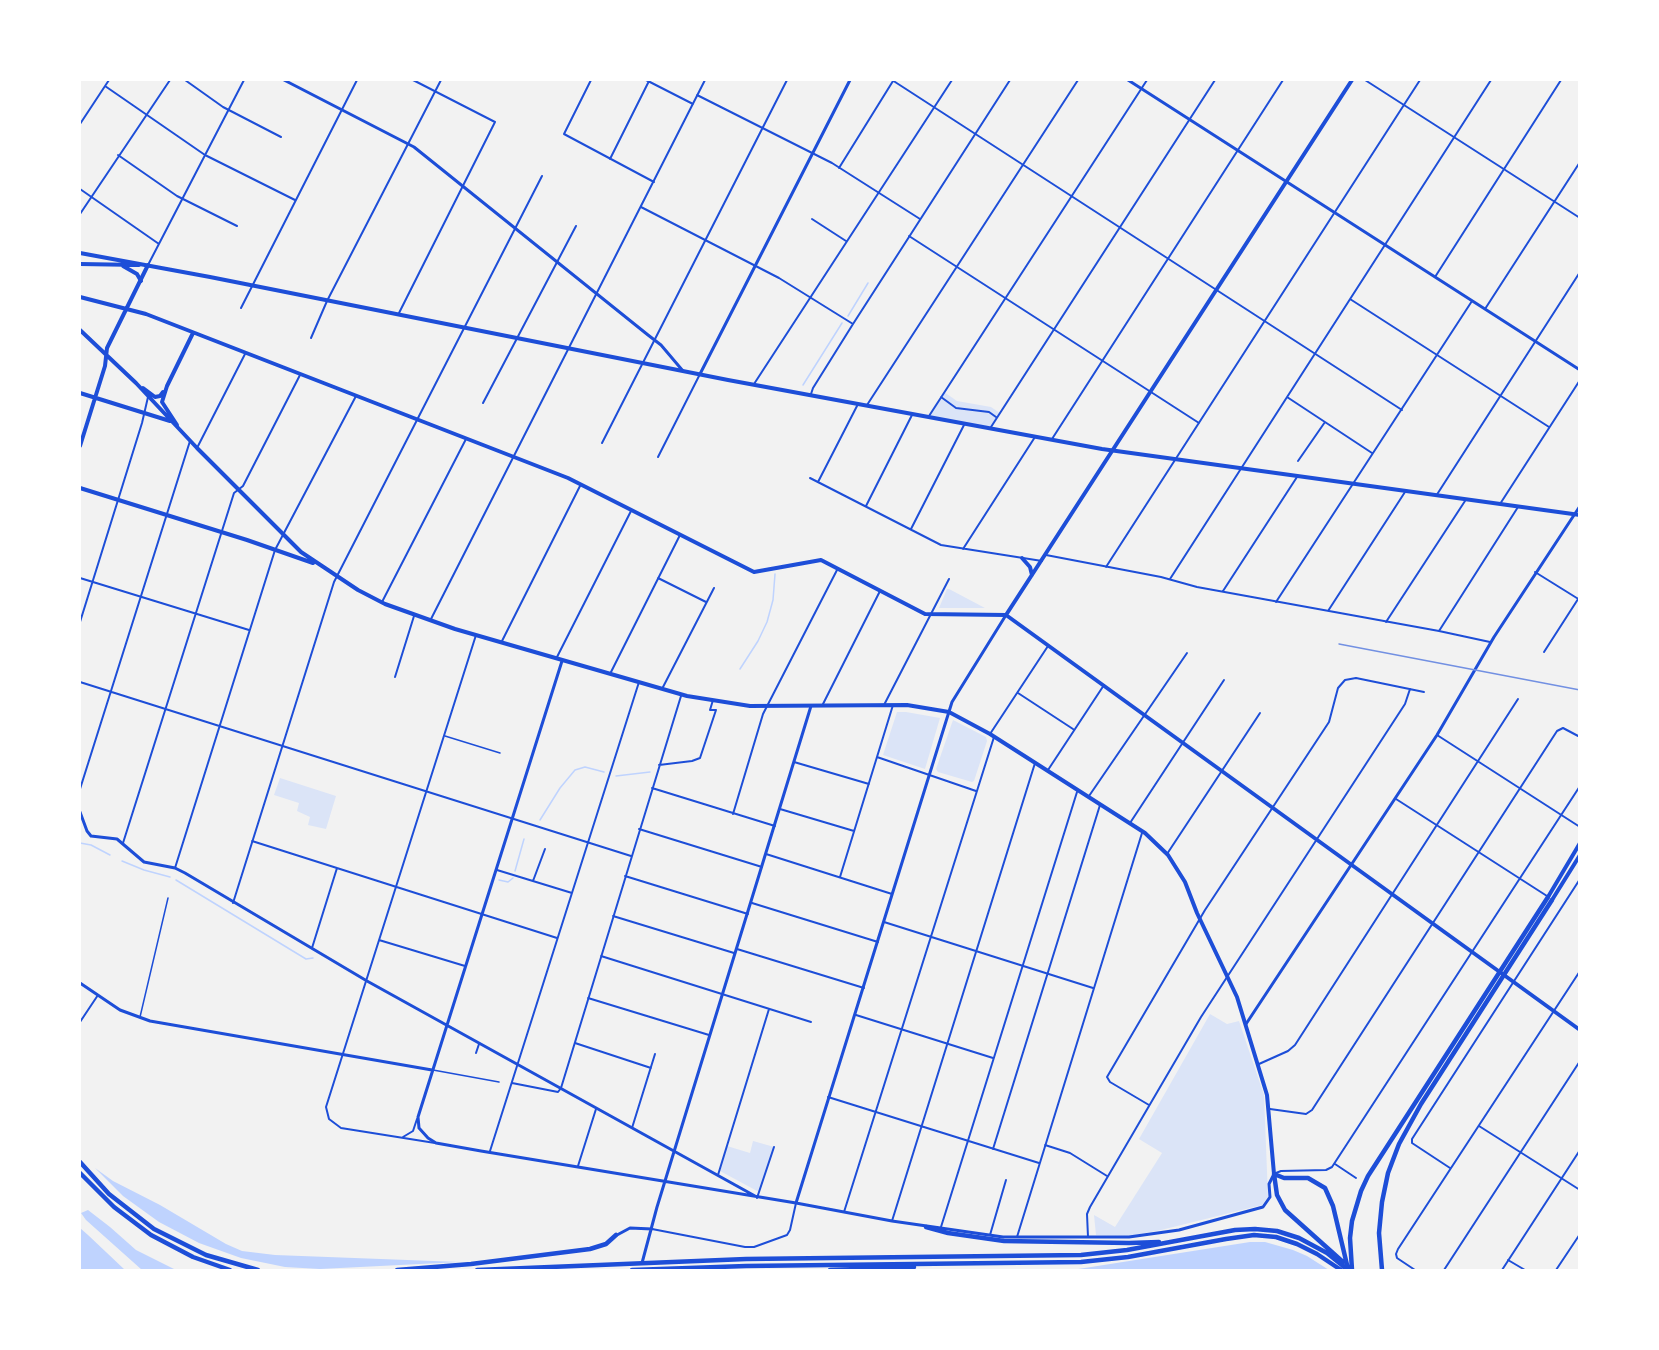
<!DOCTYPE html>
<style>
body{margin:0}
#map{position:relative;width:1659px;height:1350px;overflow:hidden;background:#f2f2f2;font-family:"Public Sans",sans-serif}
canvas{display:block}
.frame{position:absolute;inset:0;border:81px solid #fff;pointer-events:none}
</style>
<div id="map">
<canvas width="1659" height="1350"></canvas>
<div class="frame"></div>
</div>
<script>
const ctx = document.querySelector('canvas').getContext('2d');
ctx.lineJoin = 'round';
function paint(path, color) {
  ctx.fillStyle = color;
  ctx.fill(path, 'evenodd');
}
function poly(rows) {
  const path = new Path2D();
  for (const r of rows) {
    path.moveTo(r[0], r[1]);
    for (let i = 2; i < r.length; i += 2) path.lineTo(r[i], r[i + 1]);
  }
  return path;
}
function strokePath(path, color, width, dash) {
  ctx.strokeStyle = color;
  ctx.lineWidth = width;
  ctx.lineCap = dash ? 'butt' : 'round';
  ctx.setLineDash(dash || []);
  ctx.stroke(path);
}
paint(poly([
 [944,392,957,401,991,407,1000,413,991,427,929,416],
 [947,589,949,589,985,608,939,608],
 [897,712,906,712,940,718,925,769,883,755],
 [953,720,986,737,987,741,974,781,972,782,938,772,936,769],
 [280,778,336,796,326,829,308,825,310,817,297,811,299,803,274,795],
 [1210,1014,1227,1024,1239,1021,1264,1095,1268,1197,1262,1205,1161,1230,1130,1236,1096,1235,1094,1215,1115,1227,1162,1153,1139,1139],
 [753,1141,774,1147,759,1192,720,1171,727,1146,750,1153]
]), '#dbe4f7');
paint(poly([
 [95,1168,113,1181,160,1205,226,1244,242,1251,275,1255,460,1262,320,1269,285,1267,241,1258,199,1243,159,1222,123,1196],
 [88,1210,110,1227,136,1250,176,1270,142,1270,86,1220,81,1213],
 [80,1228,88,1235,125,1270,80,1270],
 [1250,1242,1265,1242,1293,1250,1307,1256,1329,1270,1072,1270]
]), '#bfd3fe');
strokePath(poly([
 [848,316,868,283],
 [803,385,842,323],
 [740,669,758,641,767,622,773,600,775,574],
 [616,776,650,772],
 [540,820,560,788,575,770,585,767,604,772],
 [80,843,91,845,110,855],
 [122,861,144,870,170,877],
 [515,871,524,839],
 [176,880,306,959,313,958],
 [499,880,508,882,513,878]
]), '#bfd3fe', 1.5);
strokePath(poly([
 [445,736,500,753],
 [140,1017,168,898],
 [433,1070,499,1082]
]), '#1d4ed8', 1.5);
strokePath(poly([
 [185,80,223,107,281,137],
 [591,80,564,134,654,182],
 [646,80,693,104],
 [892,80,1402,410],
 [1365,80,1580,218],
 [105,86,205,155,295,200],
 [697,95,832,163,920,219],
 [80,124,109,80],
 [118,155,177,196,237,226],
 [610,159,649,81],
 [839,168,893,81],
 [80,189,159,244],
 [641,207,779,278,853,324],
 [80,214,170,80],
 [812,219,846,241],
 [909,236,1199,423],
 [148,265,244,80],
 [1435,277,1561,80],
 [1350,299,1549,427],
 [241,308,357,80],
 [1485,309,1580,162],
 [399,313,495,122,413,80],
 [311,338,327,301,441,80],
 [754,384,952,80],
 [811,394,813,388,853,324,1010,80],
 [941,397,956,408,989,412,996,417],
 [1287,397,1372,453],
 [483,403,576,226],
 [867,405,1078,80],
 [929,416,1147,80],
 [991,427,1215,80],
 [1052,439,1283,80],
 [602,443,787,80],
 [197,448,245,354],
 [658,457,700,374],
 [1298,461,1325,422],
 [810,478,941,545,1042,561],
 [818,482,858,404],
 [1436,496,1580,272],
 [1500,504,1580,380],
 [866,506,912,415],
 [911,529,964,425],
 [963,549,1035,437],
 [1046,555,1161,577,1197,587,1439,631,1490,642],
 [1106,567,1420,80],
 [1535,572,1580,600],
 [80,578,249,630],
 [658,578,706,602],
 [1170,579,1491,80],
 [1223,591,1297,477],
 [382,602,466,439],
 [1276,602,1472,301],
 [1328,611,1405,492],
 [430,621,705,80],
 [80,622,142,423,148,397],
 [1386,622,1465,501],
 [1439,631,1518,507],
 [501,643,581,484],
 [1544,652,1580,596],
 [556,659,631,511],
 [610,674,680,535],
 [395,677,414,616],
 [80,682,631,856],
 [662,689,714,588],
 [1018,693,1073,729],
 [884,705,949,579],
 [822,706,880,591],
 [990,734,1048,646],
 [1437,735,1580,827],
 [877,757,976,791],
 [794,762,869,784],
 [659,765,692,761,700,758,716,710,710,710,713,700],
 [1048,770,1104,685],
 [652,788,775,826],
 [80,789,190,441],
 [1089,796,1187,653],
 [1396,799,1547,896],
 [780,809,854,831],
 [733,814,763,714,837,570],
 [1130,823,1224,680],
 [639,829,762,867],
 [252,841,557,938],
 [123,843,234,493,243,486,300,375],
 [766,854,892,894],
 [1167,854,1260,713],
 [175,868,275,550,356,396],
 [497,870,572,893],
 [625,876,748,914],
 [840,877,893,705],
 [533,881,545,849],
 [233,903,334,582,542,176],
 [752,903,878,942],
 [613,916,734,953],
 [884,922,1093,988],
 [379,940,465,966],
 [312,948,337,868],
 [737,949,864,988],
 [601,956,811,1022],
 [588,998,709,1035],
 [856,1015,993,1058],
 [80,1022,98,995],
 [575,1043,651,1068],
 [476,1053,479,1044],
 [1259,1064,1288,1051,1295,1045,1518,699],
 [512,1083,558,1092,561,1088,681,696],
 [828,1097,1039,1163],
 [1149,1105,1110,1082,1107,1077,1205,910,1329,722,1338,688,1345,680,1356,678,1424,692],
 [1270,1109,1306,1114,1312,1110,1557,731,1563,728,1580,737],
 [1479,1126,1580,1190],
 [632,1128,655,1054],
 [403,1137,413,1131,417,1119],
 [435,1143,341,1128,329,1119,326,1107,476,635],
 [1045,1145,1070,1153,1107,1176],
 [993,1149,1100,805],
 [490,1151,639,682],
 [1335,1164,1356,1178],
 [578,1166,596,1109],
 [1450,1168,1412,1143,1412,1139,1580,879],
 [1276,1173,1281,1171,1326,1170,1332,1167,1580,786],
 [718,1175,769,1009],
 [757,1198,774,1147],
 [844,1212,994,737],
 [892,1221,1035,763],
 [941,1227,1077,792],
 [652,1229,745,1247,754,1247,787,1235,790,1230,796,1203],
 [990,1235,1006,1180],
 [1017,1237,1142,833],
 [1088,1237,1087,1214,1090,1207,1201,1017,1405,704,1410,689],
 [1508,1260,1525,1270],
 [1415,1270,1397,1258,1396,1254,1398,1249,1580,971],
 [1444,1270,1580,1061],
 [1502,1270,1580,1150],
 [1556,1270,1580,1234]
]), '#1d4ed8', 2);
strokePath(poly([
 [284,80,414,147,648,335,661,345,683,371],
 [1128,80,1580,370],
 [700,374,850,80],
 [562,661,418,1117,419,1128,428,1138,436,1143,481,1151,796,1203,892,1221,1003,1237,1129,1237,1179,1230,1263,1207,1270,1197,1269,1184,1273,1176],
 [80,812,87,831,91,836,117,839,144,862,175,868,185,873,367,981,755,1196],
 [80,983,120,1010,150,1021,432,1070],
 [1246,1024,1437,735,1494,637,1580,506],
 [796,1203,952,702,1006,615],
 [617,1235,630,1228,652,1229],
 [642,1263,657,1207,811,706]
]), '#1d4ed8', 3);
strokePath(poly([
 [80,297,146,314,568,478,754,572,821,560,925,614,1006,615],
 [80,330,136,383,197,448,301,552,358,590,385,604,455,629,687,696,750,706,907,705,949,712,990,734,1145,833,1168,855,1185,882,1197,913,1237,997,1267,1095,1274,1174],
 [143,388,155,397,160,396,163,392],
 [80,393,170,421],
 [177,425,162,402,167,386,193,333],
 [80,446,105,366,107,348,148,265],
 [80,488,247,540,313,563],
 [1022,558,1030,567,1032,575],
 [1006,615,1580,1030],
 [1006,615,1352,80]
]), '#1d4ed8', 4);
strokePath(poly([
 [80,253,210,277,728,380,1102,449,1580,515],
 [80,264,139,265],
 [123,266,137,274,141,281]
]), '#1d4ed8', 4);
strokePath(poly([
 [1548,897,1580,843],
 [1552,900,1580,855]
]), '#1d4ed8', 4);
strokePath(poly([
 [80,1162,109,1194,154,1229,206,1255,258,1270],
 [80,1173,114,1207,151,1235,193,1257,230,1270],
 [926,1227,948,1233,1004,1241,1129,1243,1159,1242],
 [1343,1262,1285,1210,1277,1195,1274,1174,1284,1178,1308,1178,1325,1188,1333,1206,1348,1269],
 [397,1270,471,1264,590,1249,606,1244,616,1235],
 [477,1270,746,1259,1081,1255,1127,1250,1235,1230,1255,1229,1277,1231,1299,1238,1327,1253,1348,1270],
 [632,1270,746,1266,1081,1262,1128,1257,1226,1239,1254,1235,1276,1237,1297,1244,1317,1254,1341,1270],
 [830,1270,914,1267],
 [1352,1270,1350,1238,1352,1221,1361,1191,1368,1176,1548,897],
 [1382,1270,1379,1233,1382,1202,1388,1173,1399,1144,1421,1104,1552,900]
]), '#1d4ed8', 4.5);
strokePath(poly([
 [1339,644,1580,690]
]), '#7290e2', 1.5);
</script>
